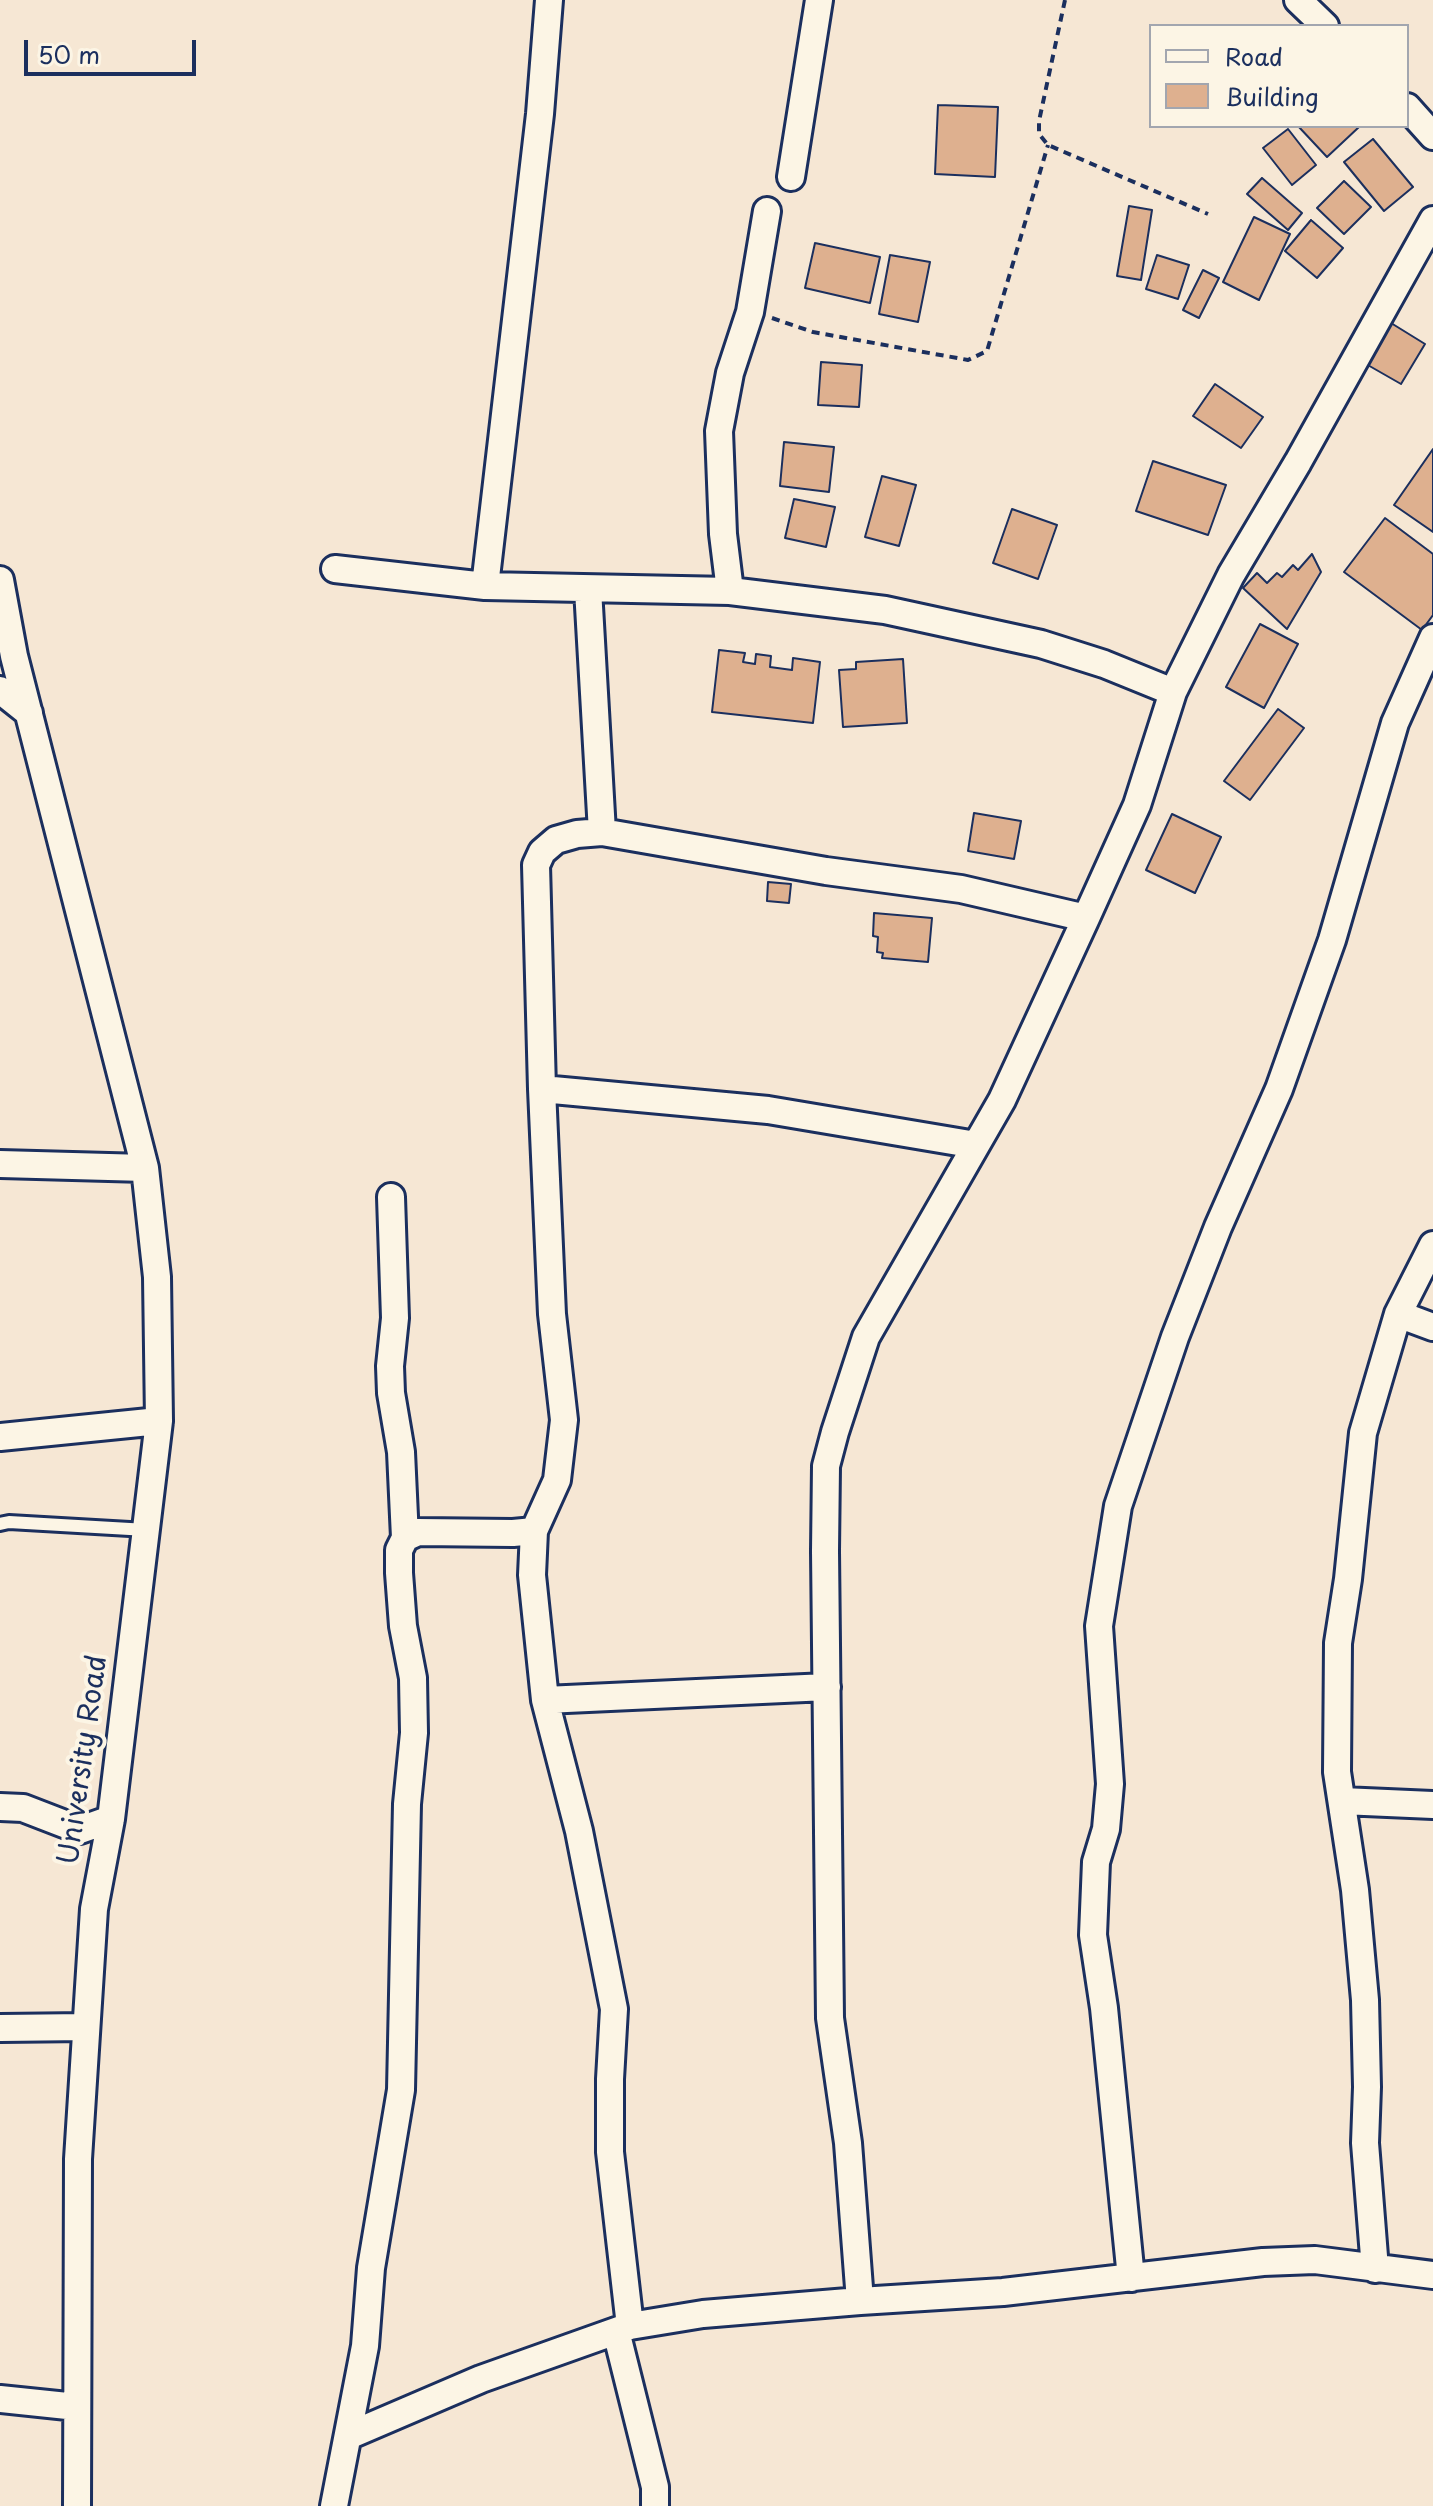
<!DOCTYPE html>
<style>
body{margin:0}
#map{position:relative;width:1433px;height:2506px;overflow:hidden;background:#f6e7d4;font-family:"Playpen Sans",sans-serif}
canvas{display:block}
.legend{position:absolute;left:1149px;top:24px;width:260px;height:104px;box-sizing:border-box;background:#fcf5e5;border:2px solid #a2a6af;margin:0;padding:10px 14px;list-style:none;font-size:24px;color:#1b2f5e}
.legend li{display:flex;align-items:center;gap:16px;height:40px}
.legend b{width:40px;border:2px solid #a2a6af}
.scale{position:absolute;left:24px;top:40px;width:172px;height:36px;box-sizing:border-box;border:4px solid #1b2f5e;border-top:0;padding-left:10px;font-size:24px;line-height:28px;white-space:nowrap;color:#1b2f5e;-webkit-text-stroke:6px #fcf5e5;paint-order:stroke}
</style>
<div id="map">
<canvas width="1433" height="2506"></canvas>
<ul class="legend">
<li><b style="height:10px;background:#fcf5e5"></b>Road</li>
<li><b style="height:22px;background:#deb08f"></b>Building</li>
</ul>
<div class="scale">50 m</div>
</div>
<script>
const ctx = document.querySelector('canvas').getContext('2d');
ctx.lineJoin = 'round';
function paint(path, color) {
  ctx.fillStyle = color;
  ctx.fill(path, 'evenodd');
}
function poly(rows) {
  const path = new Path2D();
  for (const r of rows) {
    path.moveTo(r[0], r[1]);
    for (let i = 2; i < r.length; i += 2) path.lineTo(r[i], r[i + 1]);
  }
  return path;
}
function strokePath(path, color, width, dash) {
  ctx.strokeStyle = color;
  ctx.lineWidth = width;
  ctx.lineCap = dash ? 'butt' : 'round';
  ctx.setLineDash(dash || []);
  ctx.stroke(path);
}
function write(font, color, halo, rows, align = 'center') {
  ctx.font = font + ' "Playpen Sans",sans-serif';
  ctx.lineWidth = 8;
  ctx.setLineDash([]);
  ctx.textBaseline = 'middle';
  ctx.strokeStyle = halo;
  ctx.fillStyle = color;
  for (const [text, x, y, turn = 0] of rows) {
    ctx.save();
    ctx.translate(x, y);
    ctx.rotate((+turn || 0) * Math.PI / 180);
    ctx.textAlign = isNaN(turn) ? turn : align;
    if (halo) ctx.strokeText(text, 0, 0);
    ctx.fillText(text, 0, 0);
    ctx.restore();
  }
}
const building = poly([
 [938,105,998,107,995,177,935,174,938,105],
 [1298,126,1358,126,1359,127,1327,157,1298,126],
 [1288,129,1316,165,1292,185,1263,148,1288,129],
 [1373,139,1413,187,1384,211,1344,162,1373,139],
 [1262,178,1302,213,1288,230,1247,194,1262,178],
 [1344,181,1371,207,1344,234,1317,208,1344,181],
 [1129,206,1152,210,1141,280,1117,276,1129,206],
 [1254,217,1290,234,1259,300,1223,282,1254,217],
 [1311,220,1343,248,1317,278,1285,251,1311,220],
 [815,243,880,257,870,303,805,288,815,243],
 [890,255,930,262,918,322,879,314,890,255],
 [1157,255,1189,265,1178,299,1146,289,1157,255],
 [1203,270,1219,278,1199,318,1183,310,1203,270],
 [1391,323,1425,344,1401,384,1366,364,1391,323],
 [821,362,862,365,859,407,818,405,821,362],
 [1215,384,1263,417,1241,448,1193,416,1215,384],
 [784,442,834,447,829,492,780,486,784,442],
 [1433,449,1433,532,1394,505,1433,449],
 [1153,461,1226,485,1208,535,1136,511,1153,461],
 [882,476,916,485,899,546,865,537,882,476],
 [794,499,835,507,826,547,785,538,794,499],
 [1012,509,1057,525,1038,579,993,563,1012,509],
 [1385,518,1433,554,1433,615,1422,630,1344,572,1385,518],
 [1312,554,1321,572,1287,629,1243,588,1257,573,1267,583,1277,573,1282,577,1293,565,1298,570,1312,554],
 [1260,624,1298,644,1264,708,1226,687,1260,624],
 [719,650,745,653,743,662,755,664,756,654,771,656,770,667,792,670,793,658,820,662,813,723,712,712,719,650],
 [903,659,907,723,843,727,839,670,856,669,856,662,903,659],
 [1278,709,1304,728,1250,800,1224,781,1278,709],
 [974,813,1021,821,1014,859,968,851,974,813],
 [1172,814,1221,837,1195,893,1146,870,1172,814],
 [768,882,791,884,789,903,767,901,768,882],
 [874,913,932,918,928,962,882,958,883,953,877,952,878,937,873,936,874,913]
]);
paint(building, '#deb08f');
strokePath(building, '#1b2f5e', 2);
const service = poly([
 [0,1524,9,1522,147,1530]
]);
const minor = poly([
 [1298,0,1325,26],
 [1407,107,1433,136],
 [791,177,819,0],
 [335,569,485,586,730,591,885,610,1041,644,1104,664,1173,692],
 [0,580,14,656,145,1168],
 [485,586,540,114,549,0],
 [588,589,602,832],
 [730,591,723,534,719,431,730,373,750,312,767,211],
 [0,690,29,713],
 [1086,918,961,889,826,871,602,832,577,834,556,840,542,852,536,865,542,1089,552,1314,564,1420,557,1480,534,1531,532,1575,545,1700,579,1831,614,2009,610,2079,610,2152,630,2326,703,2314,860,2301,1003,2292,1263,2262,1315,2260,1433,2275],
 [542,1089,768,1110,976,1145],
 [0,1164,145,1168,157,1277,159,1421,111,1819,94,1909,78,2159,77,2506],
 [1398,1314,1433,1327],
 [0,1437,159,1421],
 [405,1538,418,1532,513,1533,534,1531],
 [545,1700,827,1687],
 [1342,1801,1433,1805],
 [0,1807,23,1808,80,1830,111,1819],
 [0,2028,86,2027],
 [1375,2269,1365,2143,1367,2087,1365,2000,1355,1890,1337,1772,1338,1643,1348,1579,1363,1433,1398,1314,1433,1245],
 [1131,2278,1104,2008,1093,1935,1096,1862,1106,1829,1110,1784,1099,1626,1118,1506,1175,1337,1218,1227,1279,1089,1332,940,1395,723,1433,638],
 [860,2301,848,2143,830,2018,825,1551,826,1466,835,1432,866,1337,1002,1100,1086,918,1137,805,1173,692,1231,575,1298,462,1433,220],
 [616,2331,655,2487,655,2506],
 [0,2399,77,2407],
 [348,2436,481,2379,630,2326],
 [334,2506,365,2346,371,2268,401,2090,407,1804,414,1733,413,1678,403,1626,399,1573,399,1550,405,1538,401,1452,391,1393,390,1366,395,1318,391,1197]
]);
strokePath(service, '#1b2f5e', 18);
strokePath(minor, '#1b2f5e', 32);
strokePath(poly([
 [1065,0,1039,121,1039,134,1048,145,1208,214],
 [772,318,813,332,968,360,987,351,1048,145]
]), '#1b2f5e', 4, [8, 6]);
strokePath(service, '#fcf5e5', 12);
strokePath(minor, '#fcf5e5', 26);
write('28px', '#1b2f5e', '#fcf5e5', [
 ["University Road",84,1760,-82]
]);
</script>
